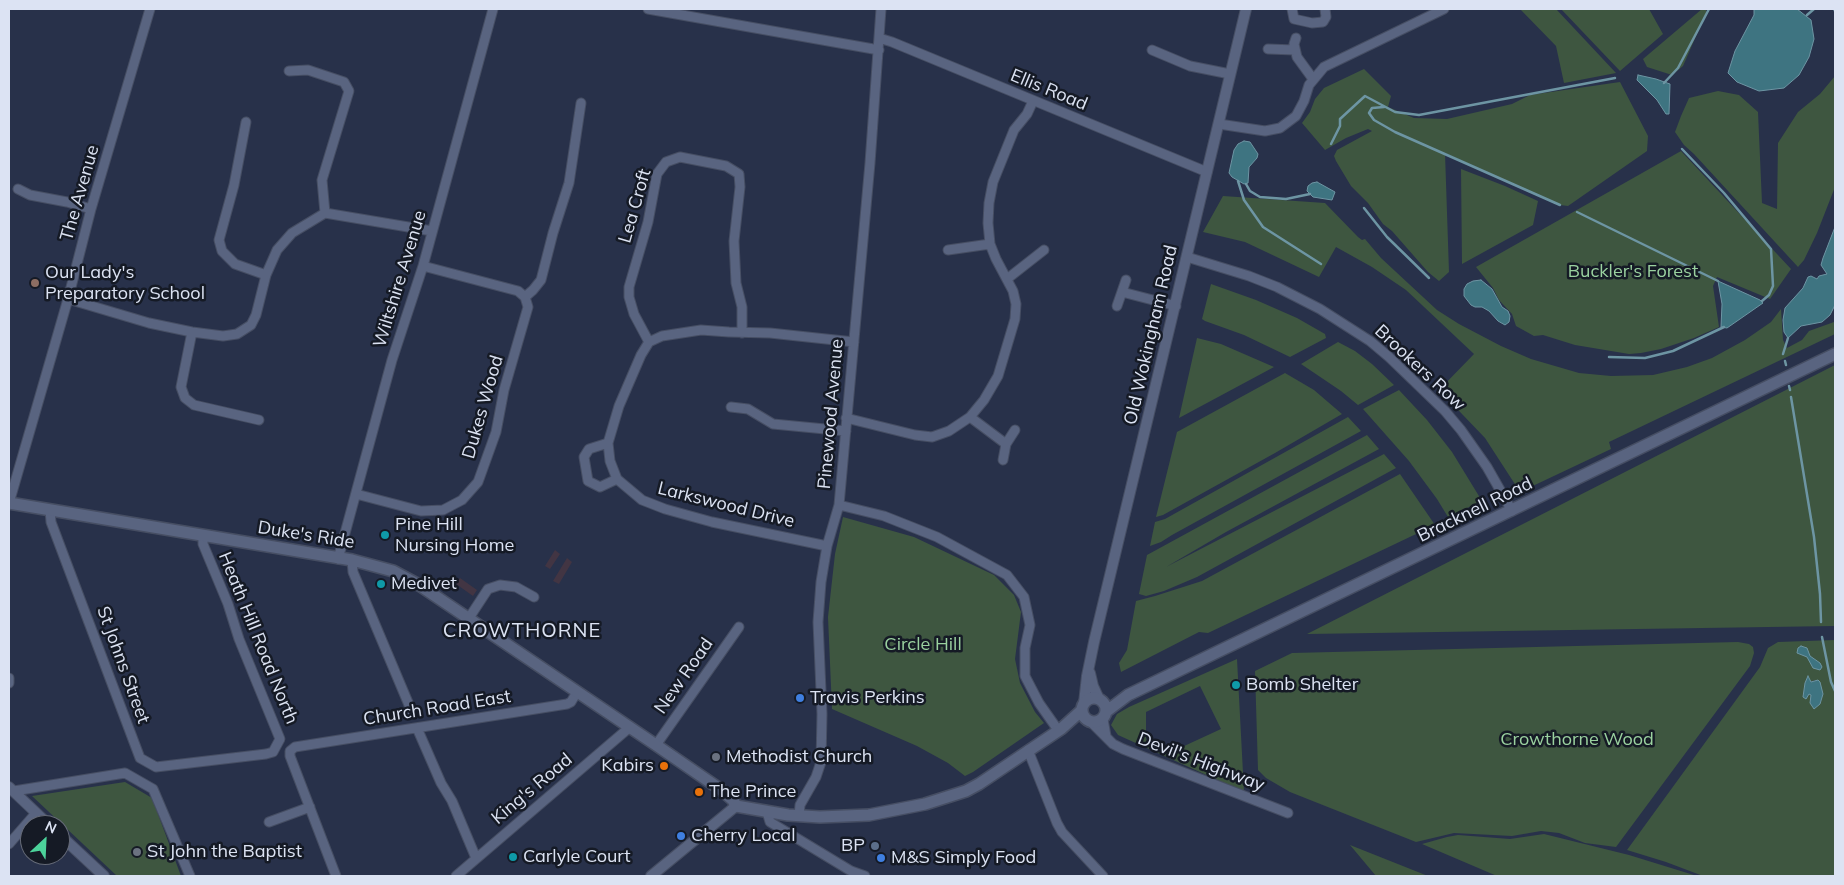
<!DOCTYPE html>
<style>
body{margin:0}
#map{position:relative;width:1844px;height:885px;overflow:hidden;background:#28314a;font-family:Mulish,sans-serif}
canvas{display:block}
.frame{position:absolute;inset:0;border:10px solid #dce3f3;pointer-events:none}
.north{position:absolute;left:20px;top:815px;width:50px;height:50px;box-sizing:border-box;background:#151a25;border:1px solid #656a77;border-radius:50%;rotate:25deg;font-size:14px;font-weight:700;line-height:20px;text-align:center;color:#dce3f3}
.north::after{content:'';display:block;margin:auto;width:18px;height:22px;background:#4cd39b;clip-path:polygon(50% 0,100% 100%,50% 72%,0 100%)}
</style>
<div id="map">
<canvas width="1844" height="885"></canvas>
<div class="frame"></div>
<div class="north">N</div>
</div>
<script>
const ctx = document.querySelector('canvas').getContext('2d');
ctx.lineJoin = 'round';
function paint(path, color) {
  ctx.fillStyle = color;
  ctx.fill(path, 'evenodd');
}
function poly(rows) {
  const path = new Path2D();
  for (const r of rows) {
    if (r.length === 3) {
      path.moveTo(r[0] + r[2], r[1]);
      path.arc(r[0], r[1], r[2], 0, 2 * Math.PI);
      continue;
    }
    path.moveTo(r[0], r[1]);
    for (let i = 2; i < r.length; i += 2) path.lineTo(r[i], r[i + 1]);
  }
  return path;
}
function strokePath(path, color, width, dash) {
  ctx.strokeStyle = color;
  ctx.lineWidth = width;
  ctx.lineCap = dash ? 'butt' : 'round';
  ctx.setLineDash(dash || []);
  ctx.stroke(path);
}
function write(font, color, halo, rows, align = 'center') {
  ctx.font = font + ' Mulish,sans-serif';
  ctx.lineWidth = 5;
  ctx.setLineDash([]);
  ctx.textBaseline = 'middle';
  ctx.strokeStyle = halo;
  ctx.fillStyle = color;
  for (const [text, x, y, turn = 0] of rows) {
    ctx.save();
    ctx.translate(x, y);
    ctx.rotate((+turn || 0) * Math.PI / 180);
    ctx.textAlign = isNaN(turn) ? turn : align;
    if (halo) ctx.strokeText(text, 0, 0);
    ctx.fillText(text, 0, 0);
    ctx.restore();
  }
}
paint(poly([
 [555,550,560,554,550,569,545,566],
 [567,558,572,562,559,584,553,581],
 [460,578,477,590,473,596,456,584]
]), '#423543');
paint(poly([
 [1520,9,1556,9,1616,73,1564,83,1556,46],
 [1561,9,1649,9,1663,34,1620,71],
 [1702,9,1706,9,1706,13,1683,66,1672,75,1647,67,1643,59],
 [1364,69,1391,96,1388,107,1414,118,1447,119,1512,104,1530,95,1620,82,1648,136,1647,151,1568,206,1560,205,1445,153,1449,272,1439,281,1428,272,1392,231,1383,224,1368,203,1351,186,1336,161,1334,156,1337,150,1372,131,1368,129,1346,138,1325,150,1302,123,1310,112,1315,99,1324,88],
 [1835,76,1835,187,1817,233,1804,260,1798,267,1694,154,1684,145,1675,132,1681,116,1689,98,1718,91,1739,95,1758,112,1762,203,1777,209,1778,143,1798,112,1820,94],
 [1681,151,1791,269,1770,299,1717,277,1713,286,1719,327,1694,338,1661,349,1641,353,1629,354,1575,345,1543,335,1534,336,1516,326,1512,314,1499,300,1493,288,1476,267],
 [1461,169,1505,186,1538,201,1533,225,1462,264],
 [1223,196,1325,203,1358,237,1362,240,1365,239,1381,258,1437,310,1459,324,1501,346,1531,359,1579,373,1611,376,1653,375,1687,367,1712,358,1745,340,1771,322,1781,309,1783,340,1787,348,1802,340,1809,331,1834,322,1835,334,1609,442,1611,449,1520,492,1485,438,1439,390,1474,354,1406,290,1372,267,1336,247,1319,277,1245,242,1203,232],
 [1211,284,1256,300,1297,318,1325,334,1326,338,1290,357,1244,335,1205,321,1202,319],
 [1197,338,1221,344,1274,367,1179,418],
 [1338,342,1355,351,1372,364,1394,385,1358,405,1341,391,1301,364],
 [1835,365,1835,626,1307,634],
 [1285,373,1314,390,1342,414,1275,453,1163,515,1156,517,1177,432],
 [1399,390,1427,420,1452,452,1482,501,1448,517,1437,499,1409,461,1363,409],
 [1348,417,1361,431,1172,535,1161,542,1150,546,1155,522,1165,519],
 [1367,435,1379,449,1226,532,1166,567,1384,454,1396,468,1197,577,1164,591,1146,596,1139,594,1147,555],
 [1400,474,1435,525,1208,633,1199,632,1121,672,1119,663,1127,650,1136,601,1155,596,1202,581],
 [843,517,914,537,994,575,1014,595,1021,612,1015,659,1020,683,1035,712,1044,723,973,772,965,776,948,763,917,746,832,709,828,617,835,554],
 [1835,640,1835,876,1703,876,1666,862,1627,850,1760,667,1768,648,1778,642],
 [1816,680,1823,694,1820,704,1810,702,1811,695,1809,694,1804,697,1805,683],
 [1738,642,1749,644,1753,647,1754,653,1750,666,1616,847,1585,843,1559,833,1541,831,1512,836,1454,833,1416,842,1290,792,1266,778,1258,770,1255,671,1292,653],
 [1237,659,1244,792,1118,735,1111,725,1117,714,1129,707],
 [1200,686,1221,729,1169,753,1146,739,1146,712],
 [125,782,152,798,181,876,117,876,32,796],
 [1544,834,1629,855,1697,876,1497,876,1422,844,1447,837,1458,835,1510,839],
 [1350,845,1428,876,1376,876]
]), '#3e5640');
const water = poly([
 [1754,9,1797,9,1811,20,1814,39,1809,57,1799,75,1784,88,1759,91,1737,82,1728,73,1735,51,1754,15,1754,9],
 [1638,75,1656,79,1670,84,1669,114,1666,114,1657,100,1637,80,1638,75],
 [1244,141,1250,142,1258,154,1257,158,1249,167,1248,183,1244,184,1232,177,1229,173,1234,150,1238,144,1244,141],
 [1317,182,1335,192,1332,200,1313,197,1307,191,1308,186,1312,183,1317,182],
 [1835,227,1835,305,1830,315,1822,322,1801,326,1788,338,1784,332,1783,320,1785,308,1803,288,1808,277,1811,276,1817,279,1819,276,1827,274,1821,265,1823,258,1835,227],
 [1481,280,1492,289,1502,307,1508,311,1510,316,1509,322,1505,325,1498,321,1489,311,1482,307,1475,307,1471,305,1464,296,1464,289,1467,284,1473,281,1481,280],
 [1718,281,1760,300,1763,303,1727,328,1721,327,1722,304,1718,281],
 [1801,646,1807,648,1810,656,1820,663,1822,667,1820,670,1813,668,1807,657,1797,653,1798,648,1801,646],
 [1808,676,1811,682,1818,680,1820,682,1823,694,1820,704,1814,709,1810,703,1811,695,1809,694,1806,699,1803,697,1805,683,1808,676]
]);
paint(water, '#3e7481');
strokePath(water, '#6d95a3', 1);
strokePath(poly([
 [1834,9,1835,11],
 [1807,15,1814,9],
 [1664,83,1678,68,1709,9],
 [1384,107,1372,108,1369,113,1374,120,1395,132,1560,205],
 [1331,144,1340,126,1340,119,1365,96,1395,112,1419,115,1615,78],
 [1682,149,1724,193,1771,249,1773,286,1769,295,1762,301],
 [1238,181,1244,200,1263,227,1321,264],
 [1246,184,1250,191,1260,197,1286,199,1310,194],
 [1364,208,1387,237,1429,278],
 [1577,212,1718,281],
 [1783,354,1788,338],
 [1609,357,1645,358,1673,351,1724,327],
 [1785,361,1786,365],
 [1789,386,1790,390],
 [1791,397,1814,537,1820,594,1821,622],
 [1822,637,1831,682,1835,691]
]), '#6d95a3', 2.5);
const minor = poly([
 [648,9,879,50],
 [1292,9,1294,19,1312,23,1323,22,1326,17,1325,9],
 [879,38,892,42,1207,172],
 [1296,38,1294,44,1297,57,1313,79],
 [1268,49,1295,50],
 [1152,50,1190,66,1230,74],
 [289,71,308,70,344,82,349,91,322,180,325,213],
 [246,122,234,185,219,240,222,251,235,264,266,275],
 [1219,124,1265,131,1280,128,1296,116,1304,101,1309,85,1324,67,1444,9],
 [18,189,30,195,67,202,91,209],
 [948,250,990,244],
 [1187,257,1249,276,1277,287,1320,309,1370,341,1389,357,1445,411,1461,430,1487,467,1512,511],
 [1007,279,1044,250],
 [1122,292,1176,306],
 [525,297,533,290,541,280,553,233,569,183,581,103],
 [68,299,149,323,192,332,223,336,237,334,251,325,256,315,266,275,277,250,292,233,325,213,432,231],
 [1117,306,1126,280],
 [192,332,181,387,185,398,194,405,259,420],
 [649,342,634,314,629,297,629,287,648,222,657,174,666,162,680,157,726,166,739,174,740,187,734,241,736,283,742,307,742,333],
 [731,407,748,409,773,424,846,431],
 [970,417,1006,444],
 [846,418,915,435,932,437,949,431,970,417,984,400,998,376,1015,319,1016,304,1013,291,996,259,990,244,988,223,989,203,993,182,1014,130,1027,114,1033,101],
 [608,443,589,449,584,457,588,481,600,487,617,479],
 [1003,460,1006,444,1015,430],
 [356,494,421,511,443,510,462,500,478,482,496,432,504,390,528,307,525,297,518,291,423,266],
 [9,503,68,299,91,209,150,9],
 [839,505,884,516,937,537,1007,575,1024,597,1030,625,1025,648,1025,676,1039,703,1058,730],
 [50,510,51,522,140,758,156,767,266,754,273,752,280,739,239,639,228,604,203,544,203,536],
 [827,546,712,522,665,509,642,500,617,479,610,461,608,443,619,406,641,355,649,342,662,336,701,330,729,332,770,333,854,342],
 [338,559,392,360,423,266,493,9],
 [352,560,353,572,412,712],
 [469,618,488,589,500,585,516,587,534,597],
 [9,678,9,683],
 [1103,719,1106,736],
 [1091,722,1113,744,1123,749,1288,813],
 [417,728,441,783,452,801,476,858],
 [656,745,739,627],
 [1028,750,1057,823,1062,832,1103,876],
 [14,791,125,773,153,789,190,876],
 [767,812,770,822,851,871,865,876],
 [799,816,800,805,816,777,821,762,822,714,818,622,821,582,827,546,839,505,870,163,881,9],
 [269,822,310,807],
 [9,844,36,813],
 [336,876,290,756,290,751,295,747,567,704,571,702,577,692],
 [456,876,630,727]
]);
const tertiary = poly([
 [1090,673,1093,686,1099,699],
 [1084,703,1087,676,1094,642,1246,9],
 [9,787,49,825],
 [60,835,104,876],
 [651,876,736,806]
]);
const secondary = poly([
 [9,503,352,560,393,571,419,585,656,745,720,789,733,800,736,806,788,815,820,817,869,815,925,804,966,791,979,784,1061,729,1082,710],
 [1094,710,12],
 [1107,711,1128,695,1835,354]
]);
strokePath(minor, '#464e63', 11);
strokePath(tertiary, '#464e63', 12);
strokePath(secondary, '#464e63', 14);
strokePath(minor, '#596480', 9);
strokePath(tertiary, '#596480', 10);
strokePath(secondary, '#596480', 11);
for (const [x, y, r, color] of [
 [35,283,5,"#8d6e63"],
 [385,535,5,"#0f9aa8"],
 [381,584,5,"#0f9aa8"],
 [1236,685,5,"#0f9aa8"],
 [800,698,5,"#3f7fe0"],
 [716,757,5,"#6b7280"],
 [664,766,5,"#e8710a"],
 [699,792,5,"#e8710a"],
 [681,836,5,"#3f7fe0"],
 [875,846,5,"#5c6f8a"],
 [137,852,5,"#6b7280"],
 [513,857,5,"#0f9aa8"],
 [881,858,5,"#3f7fe0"]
]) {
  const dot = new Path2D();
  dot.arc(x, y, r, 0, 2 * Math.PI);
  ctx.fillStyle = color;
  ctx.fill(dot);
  strokePath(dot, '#151a25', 2);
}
write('18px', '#dce3f3', '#151a25', [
 ["Ellis Road",1049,90,22],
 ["The Avenue",80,193,-74],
 ["Lea Croft",635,206,-74],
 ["Wiltshire Avenue",400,279,-73],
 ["Old Wokingham Road",1151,335,-77],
 ["Brookers Row",1420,368,43],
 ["Dukes Wood",483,407,-74],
 ["Pinewood Avenue",831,414,-85],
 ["Larkswood Drive",726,505,14],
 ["Bracknell Road",1475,510,-26],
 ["Duke's Ride",306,535,9],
 ["Heath Hill Road North",258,638,68],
 ["St Johns Street",123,665,70],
 ["New Road",684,676,-55],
 ["Church Road East",437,708,-9],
 ["Devil's Highway",1201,762,21],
 ["King's Road",532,789,-40]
]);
write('18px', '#9ad19f', '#151a25', [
 ["Buckler's Forest",1633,272],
 ["Circle Hill",923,645],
 ["Crowthorne Wood",1577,740]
]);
write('18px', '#dce3f3', '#151a25', [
 ["Our Lady's",45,273],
 ["Preparatory School",45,294],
 ["Pine Hill",395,525],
 ["Nursing Home",395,546],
 ["Medivet",391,584],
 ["Bomb Shelter",1246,685],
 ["Travis Perkins",810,698],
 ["Methodist Church",726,757],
 ["Kabirs",654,766,"right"],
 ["The Prince",709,792],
 ["Cherry Local",691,836],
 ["BP",865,846,"right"],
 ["St John the Baptist",147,852],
 ["Carlyle Court",523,857],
 ["M&S Simply Food",891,858]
], 'left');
ctx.letterSpacing = '1px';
write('20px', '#dce3f3', '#151a25', [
 ["CROWTHORNE",522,631]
]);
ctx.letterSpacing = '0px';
</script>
